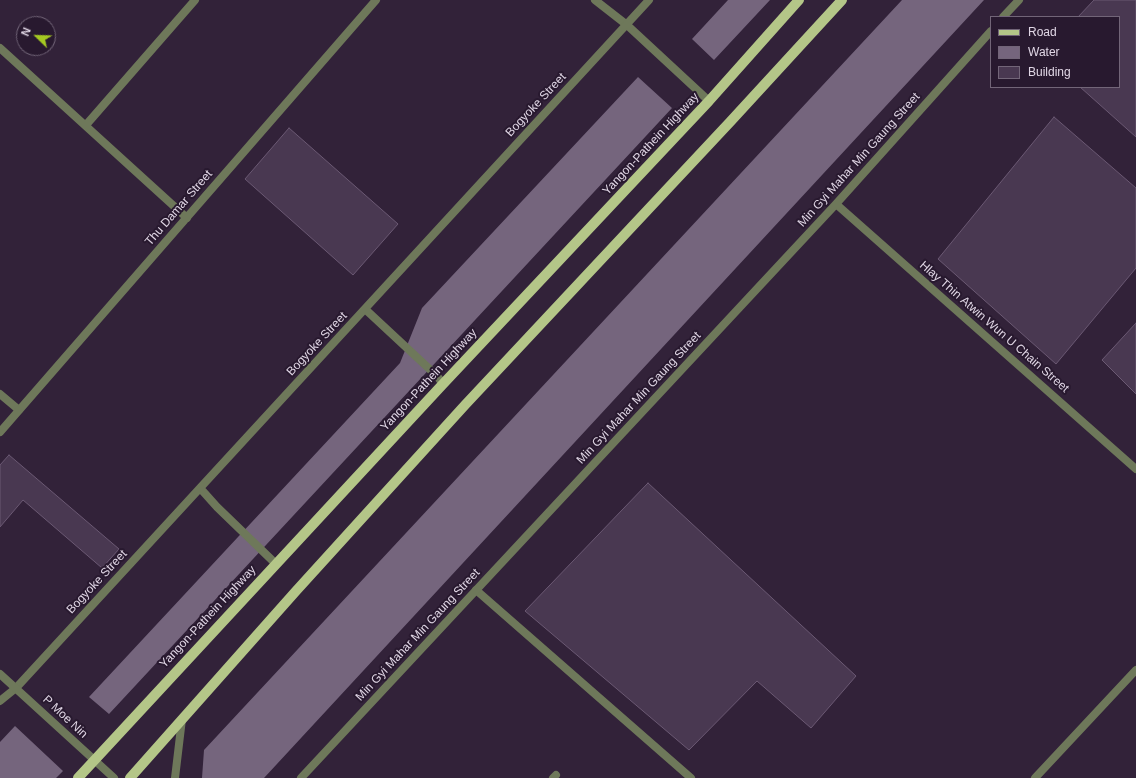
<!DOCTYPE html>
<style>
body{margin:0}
#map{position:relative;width:1136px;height:778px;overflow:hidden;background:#322239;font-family:Arial,sans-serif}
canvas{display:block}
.legend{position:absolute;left:990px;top:16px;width:130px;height:72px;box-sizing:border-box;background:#28192f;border:1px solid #726578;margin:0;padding:5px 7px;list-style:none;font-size:12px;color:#e0d6e5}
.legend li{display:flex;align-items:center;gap:8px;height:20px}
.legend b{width:20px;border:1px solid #726578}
.north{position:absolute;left:16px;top:16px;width:40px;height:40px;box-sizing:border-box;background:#28192f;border:1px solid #726578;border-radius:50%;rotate:293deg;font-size:11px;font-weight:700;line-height:16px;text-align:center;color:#e0d6e5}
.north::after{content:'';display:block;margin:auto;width:14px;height:18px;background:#a5c822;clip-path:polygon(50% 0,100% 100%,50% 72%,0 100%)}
</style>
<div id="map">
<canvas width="1136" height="778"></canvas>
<ul class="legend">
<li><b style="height:5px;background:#b4c688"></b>Road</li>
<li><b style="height:11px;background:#75657d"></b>Water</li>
<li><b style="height:11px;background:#493851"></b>Building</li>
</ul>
<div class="north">N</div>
</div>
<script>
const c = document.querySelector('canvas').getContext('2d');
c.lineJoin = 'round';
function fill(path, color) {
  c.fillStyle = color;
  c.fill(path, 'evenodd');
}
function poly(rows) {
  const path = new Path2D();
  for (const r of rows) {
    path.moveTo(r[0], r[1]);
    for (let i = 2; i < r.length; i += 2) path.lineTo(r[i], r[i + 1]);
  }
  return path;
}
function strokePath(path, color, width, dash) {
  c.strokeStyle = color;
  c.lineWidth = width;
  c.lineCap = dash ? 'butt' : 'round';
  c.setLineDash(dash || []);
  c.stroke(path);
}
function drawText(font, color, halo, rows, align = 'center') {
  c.font = font + ' Arial,sans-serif';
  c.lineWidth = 4;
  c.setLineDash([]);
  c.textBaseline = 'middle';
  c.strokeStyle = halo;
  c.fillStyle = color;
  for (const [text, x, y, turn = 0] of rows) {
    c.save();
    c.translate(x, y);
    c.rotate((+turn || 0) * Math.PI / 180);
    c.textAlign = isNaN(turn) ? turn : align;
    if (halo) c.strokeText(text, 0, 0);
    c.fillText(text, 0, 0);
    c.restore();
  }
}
const water = poly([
 [728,0,770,0,714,60,692,39],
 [902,0,984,0,264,778,202,778,204,750],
 [638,77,672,108,109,714,89,697,400,363,422,308],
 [15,726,63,771,56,778,0,778,0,742]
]);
const building = poly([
 [1094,0,1136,0,1136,137,1080,87,1119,87,1119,17,1078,17,1094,0],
 [1054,117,1136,188,1136,268,1056,364,938,259,1054,117],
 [289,128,398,224,353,275,245,179,289,128],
 [1136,323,1136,394,1102,360,1136,323],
 [9,455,119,549,102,568,23,500,0,527,0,465,9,455],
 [648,483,856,676,811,728,757,681,689,750,525,611,648,483]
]);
const service = poly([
 [595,0,627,25],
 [0,394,19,410],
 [476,590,691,778]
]);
const minor = poly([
 [1003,17,1019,0],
 [627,25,709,101],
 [0,48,187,218],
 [86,125,195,0],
 [836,204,1136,469],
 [365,309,437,376,443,384],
 [0,432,376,0],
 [200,488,217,507,276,564],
 [0,701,16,688,649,0],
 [175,778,182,719],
 [301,778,836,204,991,31],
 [553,778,556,775],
 [1035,778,1136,670]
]);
const tertiary = poly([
 [0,674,114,778]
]);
const primary = poly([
 [78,778,443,384,709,101,799,0],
 [130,778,296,591,465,405,730,122,842,0]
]);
const streetNames = [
 ["Bogyoke Street",536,105,-47],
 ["Yangon-Pathein Highway",651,144,-47],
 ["Min Gyi Mahar Min Gaung Street",859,160,-48],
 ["Thu Damar Street",179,208,-49],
 ["Hlay Thin Atwin Wun U Chain Street",994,327,41],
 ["Bogyoke Street",317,344,-47],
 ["Yangon-Pathein Highway",429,380,-47],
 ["Min Gyi Mahar Min Gaung Street",639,398,-47],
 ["Bogyoke Street",97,582,-47],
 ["Yangon-Pathein Highway",208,617,-47],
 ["Min Gyi Mahar Min Gaung Street",418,635,-47],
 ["P Moe Nin",65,717,43]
];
fill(water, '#75657d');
fill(building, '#493851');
strokePath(building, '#6b5973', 1);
strokePath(service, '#6e785a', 8);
strokePath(minor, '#6e785a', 8);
strokePath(tertiary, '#6e785a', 8);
strokePath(primary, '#b4c688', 10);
drawText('12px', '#e0d6e5', '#28192f', streetNames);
</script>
